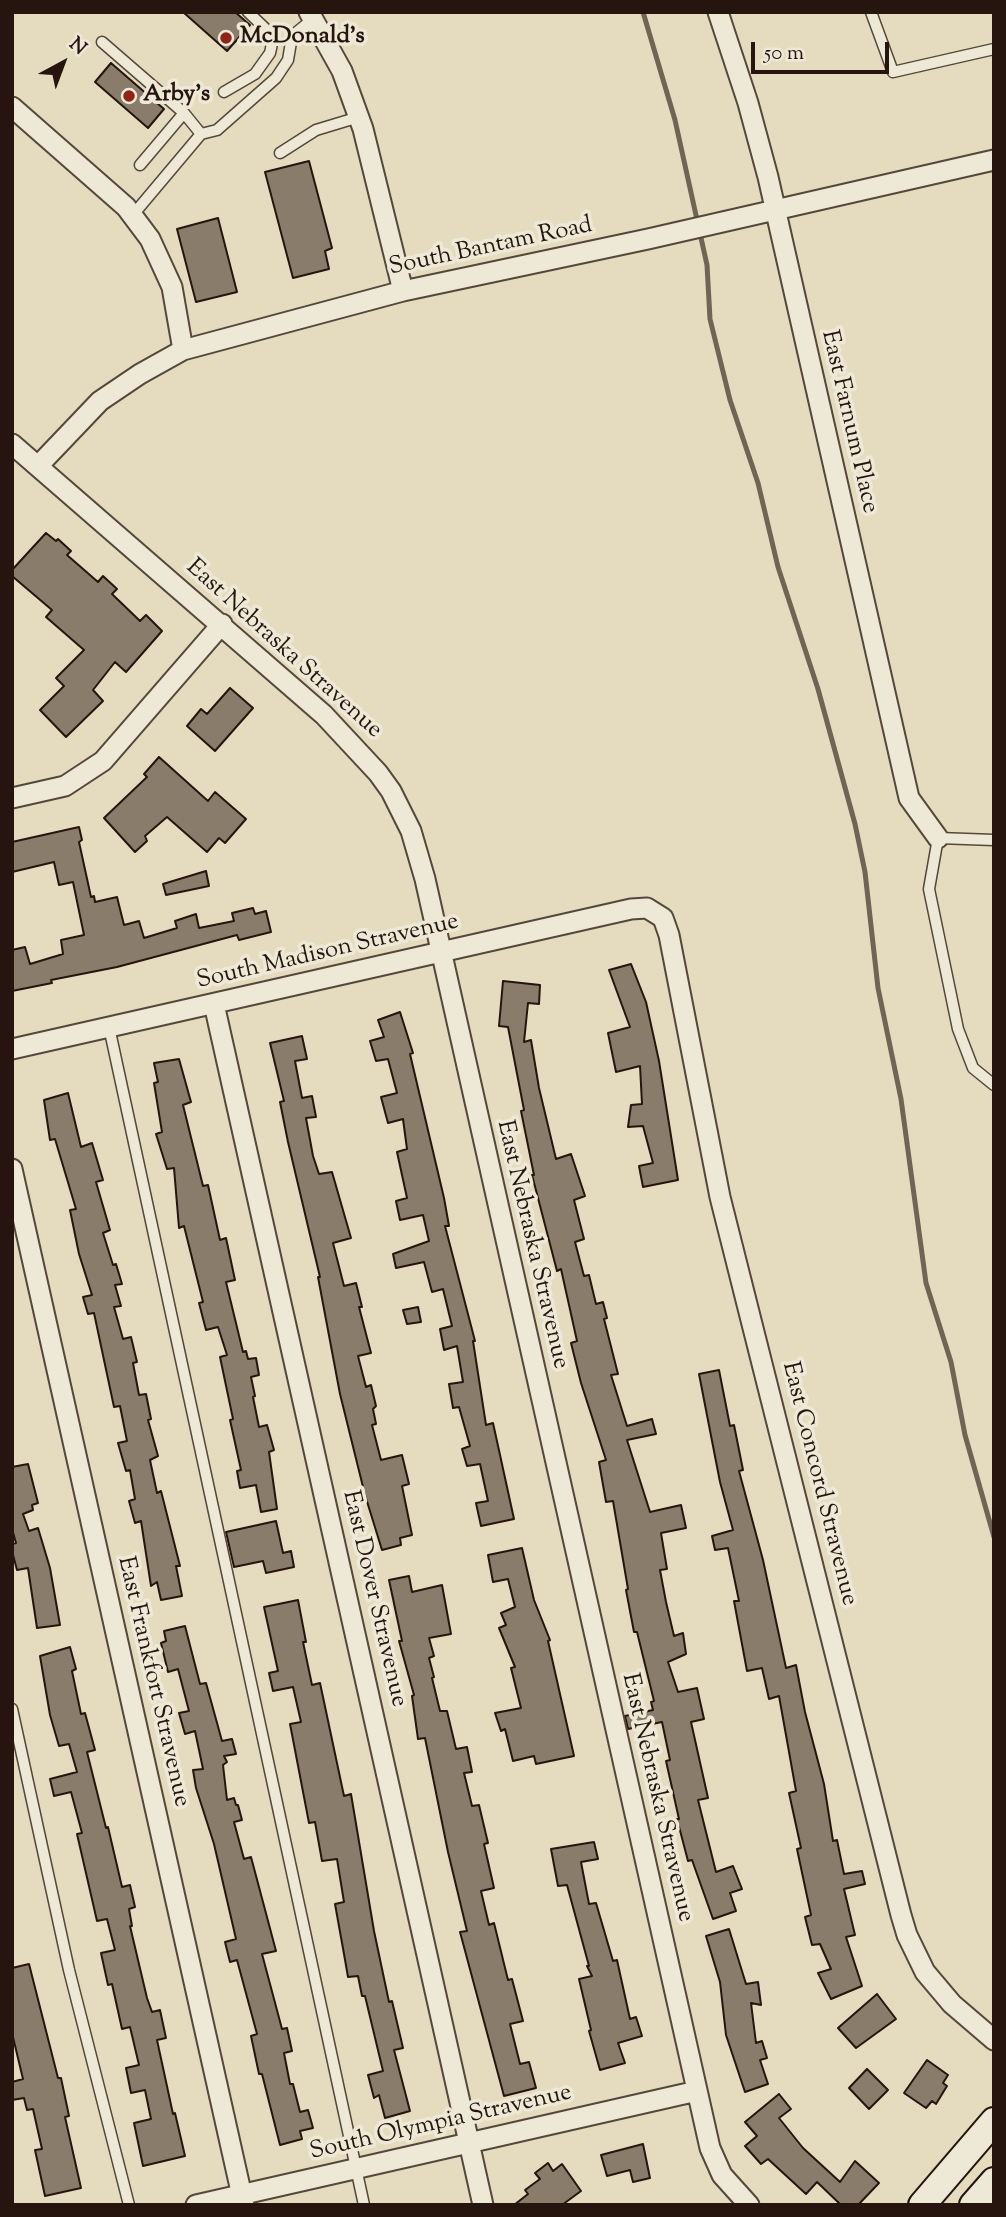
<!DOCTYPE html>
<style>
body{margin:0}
#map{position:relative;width:1006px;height:2217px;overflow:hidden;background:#e5dcc0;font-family:"Sorts Mill Goudy",serif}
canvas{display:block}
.frame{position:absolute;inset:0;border:14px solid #25150e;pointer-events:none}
.north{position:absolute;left:28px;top:28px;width:70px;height:70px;-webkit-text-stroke:5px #eee8d6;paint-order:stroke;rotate:41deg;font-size:19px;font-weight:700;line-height:28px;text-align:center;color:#25150e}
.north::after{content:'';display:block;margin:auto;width:24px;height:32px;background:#25150e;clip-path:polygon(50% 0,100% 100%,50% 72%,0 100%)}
.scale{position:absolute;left:751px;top:42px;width:138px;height:32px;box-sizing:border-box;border:4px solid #25150e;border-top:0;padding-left:9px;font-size:21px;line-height:24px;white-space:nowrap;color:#25150e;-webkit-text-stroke:5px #eee8d6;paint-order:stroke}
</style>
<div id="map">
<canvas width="1006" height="2217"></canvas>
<div class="frame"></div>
<div class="north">N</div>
<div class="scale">50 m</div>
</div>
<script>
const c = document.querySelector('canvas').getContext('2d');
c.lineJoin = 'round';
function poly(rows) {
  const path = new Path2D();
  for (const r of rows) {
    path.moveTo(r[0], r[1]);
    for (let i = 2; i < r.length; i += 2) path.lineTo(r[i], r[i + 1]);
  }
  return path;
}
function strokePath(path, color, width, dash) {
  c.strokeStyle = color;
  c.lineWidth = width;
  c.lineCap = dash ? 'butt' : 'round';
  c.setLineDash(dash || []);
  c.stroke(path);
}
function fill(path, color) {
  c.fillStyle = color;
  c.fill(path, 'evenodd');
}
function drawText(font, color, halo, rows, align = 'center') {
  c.font = font + ' "Sorts Mill Goudy",serif';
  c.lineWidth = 7;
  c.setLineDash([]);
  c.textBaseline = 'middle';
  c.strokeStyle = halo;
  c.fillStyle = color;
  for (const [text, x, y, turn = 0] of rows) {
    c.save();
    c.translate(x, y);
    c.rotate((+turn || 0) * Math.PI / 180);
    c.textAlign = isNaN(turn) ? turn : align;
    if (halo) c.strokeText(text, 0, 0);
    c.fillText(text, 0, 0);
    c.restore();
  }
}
const stream = poly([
 [643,12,675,120,707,265,710,319,730,400,758,483,778,567,818,689,855,824,865,872,878,988,901,1099,926,1283,951,1362,965,1435,994,1537]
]);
const building = poly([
 [183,12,235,12,250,25,227,51,183,12],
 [111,63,164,109,148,128,95,82,111,63],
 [309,161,332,248,325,251,329,269,293,278,265,172,309,161],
 [218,218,237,292,196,302,177,229,218,218],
 [46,533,56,541,58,539,71,551,67,555,98,582,103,576,117,589,112,594,140,621,146,615,162,631,126,672,115,662,93,690,103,701,66,737,40,710,64,686,56,678,84,650,46,617,52,610,12,576,12,570,46,533],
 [230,688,253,708,215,751,187,726,201,709,207,714,230,688],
 [159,757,208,801,215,792,246,819,225,843,219,838,207,852,167,817,145,836,147,841,135,852,104,818,147,777,144,774,159,757],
 [79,827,82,840,79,842,91,897,94,896,95,902,117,897,124,925,139,921,144,938,177,928,175,921,196,914,199,928,234,921,232,913,253,908,255,914,266,911,271,932,239,940,237,935,117,967,51,980,52,983,12,991,12,950,25,947,30,964,63,954,61,940,84,935,73,882,59,885,54,862,12,872,12,842,79,827],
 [206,871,209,886,166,895,163,884,206,871],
 [631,964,646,1002,659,1061,678,1180,643,1187,639,1166,653,1163,643,1126,628,1127,631,1105,642,1104,640,1066,616,1072,608,1033,630,1027,609,970,631,964],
 [503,981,540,985,539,1004,528,1003,524,1042,531,1040,539,1088,556,1159,571,1154,585,1196,574,1200,584,1239,575,1242,584,1276,589,1275,596,1304,603,1302,607,1318,604,1319,618,1374,611,1375,627,1426,652,1419,656,1434,627,1440,650,1512,681,1505,686,1528,661,1533,667,1569,660,1570,666,1602,674,1636,683,1633,686,1654,668,1662,678,1692,697,1688,704,1719,691,1722,708,1798,698,1800,716,1872,733,1866,742,1889,730,1893,736,1911,713,1919,692,1860,688,1861,677,1819,679,1819,666,1761,670,1760,662,1722,628,1729,625,1716,653,1710,651,1702,654,1701,637,1632,634,1632,626,1590,628,1589,613,1501,606,1502,599,1462,606,1460,581,1383,571,1343,577,1341,561,1269,557,1271,532,1175,534,1175,521,1111,524,1110,508,1027,499,1026,503,981],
 [400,1012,413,1053,410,1054,444,1198,449,1226,445,1226,475,1341,473,1341,486,1425,493,1423,514,1519,481,1526,476,1503,488,1501,480,1464,467,1466,462,1449,470,1446,459,1407,453,1408,449,1384,463,1382,457,1346,444,1350,440,1329,452,1326,443,1289,432,1292,424,1262,396,1268,393,1254,429,1241,423,1215,400,1220,396,1201,407,1198,397,1152,407,1149,403,1119,388,1123,381,1097,397,1093,388,1059,376,1061,370,1041,384,1037,378,1020,400,1012],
 [302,1036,307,1059,295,1061,302,1098,312,1096,316,1117,306,1118,313,1156,319,1174,332,1172,351,1238,333,1243,344,1286,356,1283,362,1307,359,1307,371,1353,358,1356,366,1387,371,1385,376,1406,373,1409,376,1424,372,1425,381,1460,402,1455,409,1484,402,1486,412,1535,400,1538,401,1545,382,1550,365,1495,340,1394,318,1277,320,1277,288,1142,280,1102,284,1101,270,1043,302,1036],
 [179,1059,191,1102,183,1105,203,1186,208,1185,220,1240,226,1238,235,1280,226,1282,243,1352,246,1351,248,1359,256,1358,259,1375,251,1377,255,1396,253,1397,259,1427,267,1425,274,1450,269,1452,277,1509,261,1512,256,1485,240,1488,237,1471,241,1470,230,1420,233,1419,220,1357,227,1355,218,1327,206,1330,199,1303,203,1302,184,1226,179,1228,174,1168,167,1169,156,1134,162,1132,154,1083,158,1082,154,1063,179,1059],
 [68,1093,81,1147,92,1143,103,1180,96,1182,110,1230,103,1233,113,1265,116,1264,122,1284,115,1285,121,1306,114,1307,123,1339,131,1337,137,1362,133,1363,139,1395,146,1394,151,1419,148,1420,158,1456,150,1460,157,1493,161,1491,180,1566,176,1566,182,1596,161,1600,157,1582,151,1586,141,1521,135,1523,129,1501,135,1499,130,1470,126,1471,118,1443,127,1441,120,1406,114,1407,94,1313,88,1314,83,1297,92,1295,79,1254,70,1210,76,1209,55,1139,50,1140,44,1100,68,1093],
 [418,1307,421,1322,407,1324,403,1310,418,1307],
 [719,1370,730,1426,734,1425,743,1470,739,1471,763,1560,786,1668,796,1665,805,1712,824,1784,833,1841,837,1840,844,1874,862,1871,865,1884,844,1889,855,1935,846,1937,862,1986,831,1999,818,1973,831,1969,820,1944,812,1945,805,1917,811,1915,797,1849,801,1848,789,1793,796,1791,779,1696,769,1699,762,1668,747,1671,734,1601,739,1601,728,1548,715,1550,712,1536,733,1530,720,1482,699,1374,719,1370],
 [28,1464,38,1503,32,1505,33,1510,23,1514,29,1531,38,1528,50,1568,60,1625,37,1628,28,1568,17,1570,12,1551,12,1544,16,1543,12,1529,12,1467,28,1464],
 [276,1521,283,1553,291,1551,294,1567,266,1573,263,1561,234,1567,226,1532,276,1521],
 [522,1548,534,1600,550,1640,548,1641,574,1756,536,1764,534,1756,513,1761,505,1729,501,1731,495,1713,521,1708,511,1668,515,1667,499,1628,506,1625,501,1613,515,1607,508,1579,493,1582,488,1555,522,1548],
 [409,1576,412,1592,442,1585,451,1634,429,1638,434,1656,429,1658,434,1677,432,1678,440,1711,447,1711,456,1749,467,1747,472,1772,464,1773,472,1806,479,1805,488,1843,484,1844,494,1888,481,1891,489,1925,494,1923,508,1980,512,1979,523,2021,510,2024,520,2064,529,2062,536,2088,504,2096,460,1932,467,1931,448,1852,425,1738,418,1739,412,1696,414,1695,399,1641,402,1641,389,1580,409,1576],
 [298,1600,306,1642,303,1642,312,1685,320,1683,344,1796,351,1794,374,1931,389,2002,392,2001,403,2048,394,2050,410,2111,385,2118,379,2095,374,2098,368,2075,383,2071,365,1996,362,1996,358,1976,348,1977,344,1954,335,1904,344,1902,337,1859,322,1861,315,1822,309,1823,290,1724,301,1722,293,1687,273,1691,269,1673,278,1671,264,1607,298,1600],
 [185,1626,200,1684,206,1683,222,1741,232,1739,236,1754,224,1756,227,1762,223,1765,227,1800,234,1798,236,1805,238,1805,242,1820,234,1822,244,1859,251,1857,276,1951,262,1954,282,2029,287,2028,292,2051,284,2053,290,2084,293,2084,300,2112,308,2110,313,2128,300,2131,302,2139,280,2145,262,2074,259,2074,251,2036,257,2034,237,1960,230,1962,225,1942,236,1939,214,1844,196,1788,193,1770,203,1769,195,1731,185,1734,179,1713,189,1711,178,1669,168,1672,161,1643,166,1641,164,1631,185,1626],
 [70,1647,76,1669,72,1671,81,1714,85,1713,95,1750,87,1752,106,1828,108,1827,122,1887,130,1885,135,1907,129,1909,132,1926,130,1926,147,1998,152,2012,160,2010,166,2038,157,2040,173,2114,175,2113,185,2156,143,2166,134,2123,151,2119,145,2090,131,2093,126,2068,139,2065,130,2027,122,2029,112,1984,108,1985,101,1953,115,1950,107,1919,97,1921,77,1834,82,1833,71,1792,54,1796,50,1779,77,1772,69,1744,59,1746,50,1715,40,1656,70,1647],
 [594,1842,598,1859,581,1862,589,1904,596,1903,613,1961,617,1960,630,2019,636,2017,642,2036,618,2043,625,2063,600,2070,589,2031,591,2030,579,1979,592,1976,587,1966,589,1966,567,1885,558,1886,551,1849,594,1842],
 [729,1929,746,1984,758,1982,761,2005,751,2003,756,2043,762,2041,767,2058,760,2060,768,2084,745,2092,726,2035,720,1982,706,1936,729,1929],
 [29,1964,58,2078,61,2078,69,2116,65,2117,81,2188,45,2196,35,2150,42,2149,33,2109,27,2110,24,2098,12,2100,12,2082,23,2079,12,2033,12,1968,29,1964],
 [877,1994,896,2019,856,2048,838,2028,877,1994],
 [927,2060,948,2075,943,2083,947,2086,936,2104,932,2101,926,2108,904,2093,927,2060],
 [867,2069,888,2090,869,2109,849,2088,867,2069],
 [779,2094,791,2109,779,2118,803,2148,840,2182,855,2161,879,2183,858,2205,841,2205,817,2182,806,2194,768,2159,761,2164,745,2146,757,2136,745,2122,779,2094],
 [643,2144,650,2178,633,2182,630,2170,607,2176,601,2155,643,2144],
 [548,2163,553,2171,562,2164,581,2191,562,2205,514,2205,528,2194,525,2190,540,2179,535,2173,548,2163]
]);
const lane = poly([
 [871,12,893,72,994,49],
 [102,42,184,113,201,134,132,216],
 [224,92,255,74,270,53,273,39,270,33,248,12],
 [201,134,217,130,276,78,288,60,292,36,313,19],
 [280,153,316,130,359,117],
 [140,165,184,113],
 [994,840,938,838,929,889,958,1029,973,1068,994,1085],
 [109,1027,364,2205],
 [12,1709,69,1970,129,2205]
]);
const street = poly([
 [309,12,342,71,363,129,403,291],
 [718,12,748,103,768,177,909,798,938,838],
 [12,107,126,207,150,239,172,287,183,350],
 [12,444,324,715,378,773,391,791,411,831,425,879,710,2148,722,2175,749,2205],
 [38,466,100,401,140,374,183,350,403,291,648,239,994,160],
 [12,798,65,786,103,761,222,624],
 [214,1004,483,2205],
 [12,1049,631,909,647,908,663,918,669,935,720,1197,901,1915,907,1935,925,1972,952,2004,994,2040],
 [12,1169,244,2205],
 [196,2205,697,2091]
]);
const secondary = poly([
 [922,2205,994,2121],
 [973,2205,994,2181]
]);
const markers = [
 [226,38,7,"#8f2418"],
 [129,96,7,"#8f2418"]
];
const poiNames = [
 ["McDonald's",240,38],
 ["Arby's",143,96]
];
const streetNames = [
 ["South Bantam Road",491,248,-12],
 ["East Farnum Place",848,422,77],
 ["East Nebraska Stravenue",283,650,42],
 ["South Madison Stravenue",328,953,-13],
 ["East Nebraska Stravenue",531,1245,77],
 ["East Concord Stravenue",818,1484,76],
 ["East Dover Stravenue",373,1599,77],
 ["East Frankfort Stravenue",152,1682,77],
 ["East Nebraska Stravenue",656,1798,77],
 ["South Olympia Stravenue",441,2124,-13]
];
strokePath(stream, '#716454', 5);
fill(building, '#897c6b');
strokePath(building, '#25150e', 2);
strokePath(lane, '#55473a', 13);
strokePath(street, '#55473a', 23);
strokePath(secondary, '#25150e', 30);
strokePath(lane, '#eee8d6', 10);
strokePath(street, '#eee8d6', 19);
strokePath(secondary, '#eee8d6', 26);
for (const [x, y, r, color] of markers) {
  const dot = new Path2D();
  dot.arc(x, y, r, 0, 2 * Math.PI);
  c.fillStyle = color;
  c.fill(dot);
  strokePath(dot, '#eee8d6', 2.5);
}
drawText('bold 24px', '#25150e', '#eee8d6', poiNames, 'left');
drawText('24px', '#25150e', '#eee8d6', streetNames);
</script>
